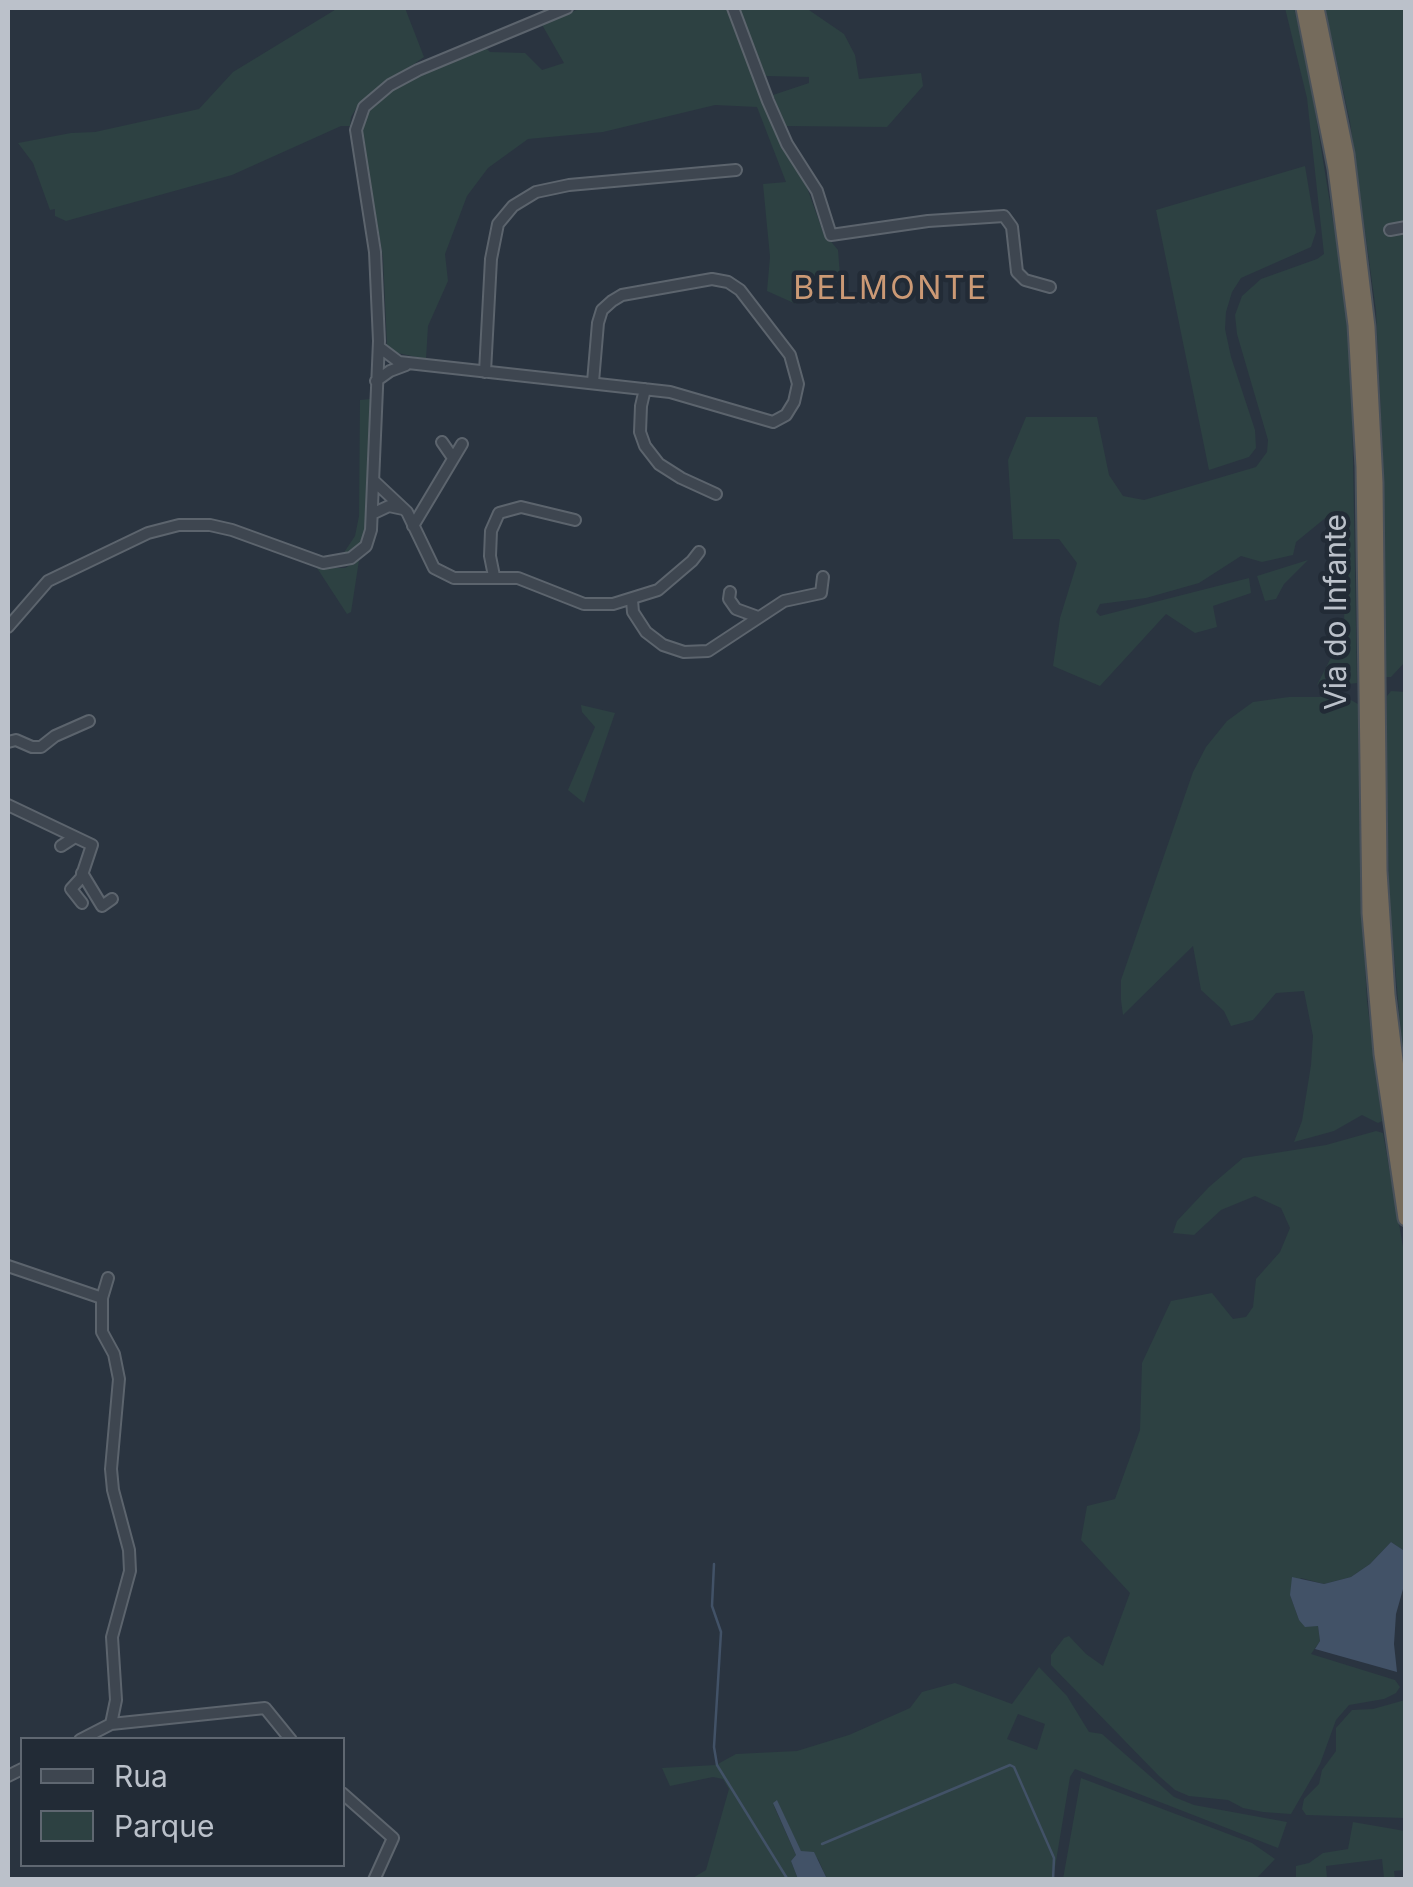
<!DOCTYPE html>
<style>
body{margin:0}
#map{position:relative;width:1413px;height:1887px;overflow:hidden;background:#2a3440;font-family:Inter,sans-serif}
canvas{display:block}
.frame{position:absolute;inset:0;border:10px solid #bbc1ca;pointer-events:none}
.legend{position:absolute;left:20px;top:1737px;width:325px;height:130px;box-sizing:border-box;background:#222b36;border:2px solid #5f6771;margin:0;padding:12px 18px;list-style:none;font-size:30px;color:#bbc1ca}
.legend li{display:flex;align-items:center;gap:20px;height:50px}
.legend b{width:50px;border:2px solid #5f6771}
</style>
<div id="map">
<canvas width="1413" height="1887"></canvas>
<div class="frame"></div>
<ul class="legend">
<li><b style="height:12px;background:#3e4650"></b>Rua</li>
<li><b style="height:28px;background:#2d4142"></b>Parque</li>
</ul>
</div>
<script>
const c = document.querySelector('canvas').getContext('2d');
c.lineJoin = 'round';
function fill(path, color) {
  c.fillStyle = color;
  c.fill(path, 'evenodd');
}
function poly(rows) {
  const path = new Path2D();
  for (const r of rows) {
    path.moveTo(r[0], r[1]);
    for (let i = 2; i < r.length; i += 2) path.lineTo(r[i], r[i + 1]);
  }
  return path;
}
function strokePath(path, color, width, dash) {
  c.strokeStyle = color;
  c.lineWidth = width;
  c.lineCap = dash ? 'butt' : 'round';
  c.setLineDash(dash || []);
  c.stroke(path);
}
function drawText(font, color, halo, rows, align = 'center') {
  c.font = font + ' Inter,sans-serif';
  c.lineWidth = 9;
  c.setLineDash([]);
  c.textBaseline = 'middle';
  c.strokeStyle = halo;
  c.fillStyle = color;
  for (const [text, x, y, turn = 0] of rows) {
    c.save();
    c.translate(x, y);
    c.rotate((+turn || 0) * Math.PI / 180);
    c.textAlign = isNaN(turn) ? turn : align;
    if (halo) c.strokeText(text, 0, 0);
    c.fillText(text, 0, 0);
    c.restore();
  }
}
const green = poly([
 [338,8,405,8,424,57,360,102,351,117,350,126,341,126,232,175,66,221,55,216,55,209,50,210,33,163,18,143,71,133,95,132,199,109,233,72],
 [582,8,727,8,782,142,805,182,823,232,838,250,840,275,812,278,796,304,767,291,770,257,763,184,786,182,757,107,715,105,603,132,528,139,488,168,467,196,445,254,448,281,428,326,426,359,393,352,387,345,383,257,362,135,367,112,388,92,426,71,485,47,490,52,525,53,542,70,564,63,541,23],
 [739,8,806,8,844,34,855,55,859,79,921,73,923,86,887,127,786,126,773,95,809,83,809,77,766,76],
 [1285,8,1294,8,1307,62,1345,295,1352,402,1357,683,1349,684,1332,677,1317,685,1338,644,1344,623,1346,557,1329,515,1296,542,1293,555,1262,562,1241,556,1199,583,1146,598,1100,604,1096,612,1100,616,1249,578,1251,593,1213,606,1217,627,1195,633,1166,614,1100,686,1053,666,1060,618,1077,563,1059,539,1013,539,1008,460,1026,417,1097,417,1109,475,1123,496,1144,500,1256,467,1267,452,1268,440,1237,334,1235,315,1242,296,1261,279,1317,259,1324,254,1307,98],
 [1325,8,1405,8,1406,661,1391,677,1385,677,1383,460,1376,311,1350,122],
 [1305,166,1316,232,1311,247,1241,278,1232,292,1226,312,1225,329,1231,357,1255,430,1256,448,1249,457,1209,470,1156,210],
 [371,399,370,514,365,540,356,551,341,557,355,536,359,516,360,400],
 [359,560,351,612,347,614,317,568,345,568],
 [1308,560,1284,584,1276,599,1265,601,1257,576],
 [1391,691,1406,692,1405,1079,1389,898,1386,760,1387,696],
 [1289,697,1328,697,1333,708,1349,699,1358,704,1361,889,1367,1001,1382,1121,1378,1123,1362,1115,1334,1131,1294,1142,1302,1121,1311,1065,1313,1036,1304,991,1276,993,1253,1020,1231,1026,1224,1011,1201,990,1193,946,1123,1015,1121,1000,1121,980,1193,772,1206,747,1227,721,1253,702],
 [581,705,615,713,584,803,568,790,595,727,582,712],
 [1376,1131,1383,1133,1405,1258,1405,1552,1391,1542,1370,1564,1351,1577,1324,1584,1301,1578,1290,1595,1299,1620,1318,1626,1320,1641,1311,1654,1395,1680,1400,1687,1396,1693,1384,1699,1349,1705,1336,1720,1320,1764,1291,1814,1263,1812,1243,1808,1228,1800,1189,1796,1175,1790,1159,1776,1051,1665,1051,1655,1064,1638,1069,1636,1086,1654,1103,1666,1130,1593,1081,1540,1087,1506,1115,1499,1140,1430,1142,1363,1171,1301,1212,1293,1233,1319,1246,1317,1253,1307,1256,1279,1280,1252,1290,1228,1281,1208,1255,1196,1221,1210,1194,1235,1173,1233,1177,1221,1209,1187,1243,1158,1326,1145],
 [1039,1667,1067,1696,1089,1732,1102,1734,1174,1797,1194,1805,1287,1822,1278,1848,1075,1769,1070,1777,1053,1879,827,1879,818,1859,801,1851,773,1804,796,1855,791,1861,798,1879,691,1879,706,1870,729,1789,723,1779,713,1777,670,1786,662,1768,716,1765,736,1754,797,1751,849,1735,910,1708,922,1692,955,1683,1012,1704],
 [1018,1714,1045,1724,1037,1750,1007,1739],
 [1405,1700,1405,1818,1306,1815,1302,1809,1304,1799,1319,1784,1322,1770,1336,1751,1336,1728,1352,1710,1373,1709],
 [1081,1778,1252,1843,1275,1859,1256,1879,1063,1879],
 [1353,1822,1405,1831,1405,1870,1394,1871,1395,1879,1375,1879,1384,1878,1382,1859,1326,1866,1327,1879,1296,1879,1296,1866,1309,1863,1323,1853,1348,1849]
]);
const water = poly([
 [1391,1542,1406,1552,1405,1582,1396,1614,1394,1644,1397,1672,1315,1649,1320,1641,1318,1626,1305,1627,1299,1620,1290,1595,1292,1577,1324,1584,1351,1577,1370,1564],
 [777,1800,801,1851,814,1852,827,1879,798,1879,791,1861,796,1855,773,1803]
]);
const stream = poly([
 [714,1564,712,1606,721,1632,714,1747,717,1765,788,1880],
 [822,1844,1010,1765,1014,1767,1054,1858,1053,1880]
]);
const minor = poly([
 [733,8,768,101,787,144,817,191,831,235,928,221,1004,216,1012,227,1017,272,1025,280,1050,287],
 [1390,230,1406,227],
 [379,347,399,362,670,392,773,422,786,415,794,402,798,384,790,355,740,290,728,282,712,279,622,295,612,301,602,310,598,323,593,382],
 [485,372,491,259,498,224,513,206,536,192,569,185,736,170],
 [376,381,390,371,406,365],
 [645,389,641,406,640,432,645,446,659,464,681,478,716,494],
 [442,442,453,458],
 [374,481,407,512,434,568,454,578,518,578,584,604,613,604,658,590,692,561,699,552],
 [372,514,389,506,403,509],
 [413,526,462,444],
 [494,576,490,556,491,531,499,513,521,507,575,520],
 [730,592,729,599,736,609,758,617],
 [632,600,633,612,646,632,663,645,684,652,708,651,784,601,821,593,823,577],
 [8,627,48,581,148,533,179,525,210,525,232,530,323,563,351,558,366,546,371,530,379,341,375,252,356,130,364,107,390,85,418,70,567,8],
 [8,742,16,740,32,747,41,747,55,736,89,721],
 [8,805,92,845,81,878,71,889,82,903],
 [61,846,75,837],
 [82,873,102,906,112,899],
 [8,1266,102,1298,108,1278],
 [111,1724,265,1708,291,1740],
 [80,1740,111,1724,116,1700,112,1637,130,1571,129,1550,113,1490,111,1469,119,1379,114,1354,102,1332,102,1298],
 [8,1776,22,1769],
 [342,1793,393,1838,374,1880]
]);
const highway = poly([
 [1304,8,1336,169,1356,325,1364,467,1370,913,1382,1054,1406,1218],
 [1316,8,1346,154,1367,327,1375,483,1379,871,1387,995,1406,1149]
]);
const streetNames = [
 ["Via do Infante",1337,612,-90]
];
const neighbourhoodNames = [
 ["BELMONTE",891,289]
];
fill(green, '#2d4142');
fill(water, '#425267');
strokePath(stream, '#425267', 2.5);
strokePath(minor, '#5c646d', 14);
strokePath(highway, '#49515a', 19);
strokePath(minor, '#3e4650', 10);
strokePath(highway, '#756b5c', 15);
drawText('30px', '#bbc1ca', '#222b36', streetNames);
c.letterSpacing = '2.5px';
drawText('32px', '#cb9975', '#222b36', neighbourhoodNames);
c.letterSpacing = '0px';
</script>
